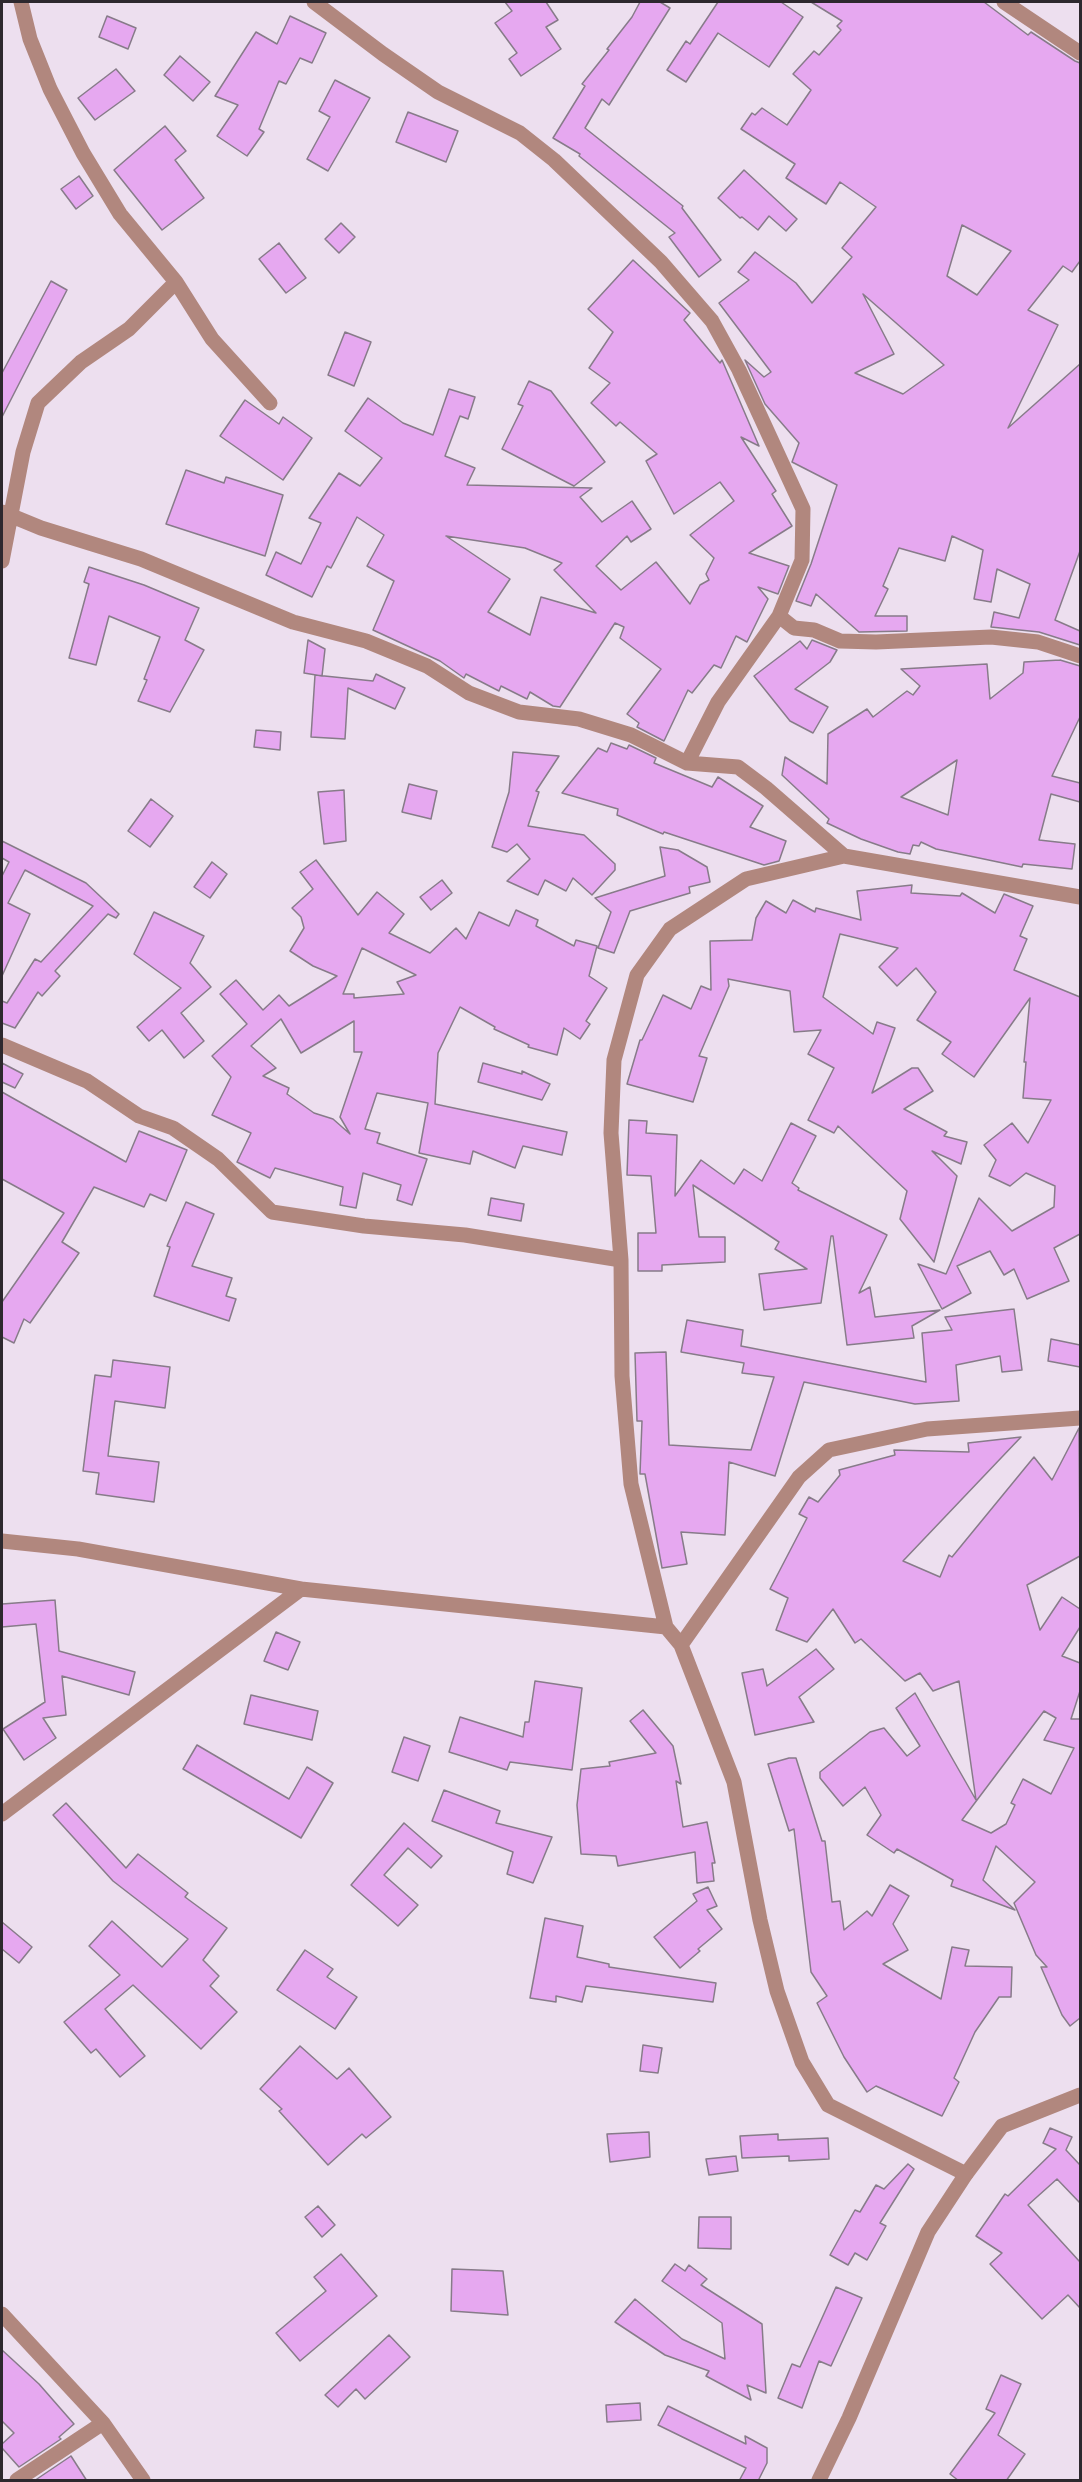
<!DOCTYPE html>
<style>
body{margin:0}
#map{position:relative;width:1082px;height:2482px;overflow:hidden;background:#eddfef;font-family:"Open Sans",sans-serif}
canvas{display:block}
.frame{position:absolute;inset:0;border:3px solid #2d282e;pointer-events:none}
</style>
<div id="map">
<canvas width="1082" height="2482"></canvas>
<div class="frame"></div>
</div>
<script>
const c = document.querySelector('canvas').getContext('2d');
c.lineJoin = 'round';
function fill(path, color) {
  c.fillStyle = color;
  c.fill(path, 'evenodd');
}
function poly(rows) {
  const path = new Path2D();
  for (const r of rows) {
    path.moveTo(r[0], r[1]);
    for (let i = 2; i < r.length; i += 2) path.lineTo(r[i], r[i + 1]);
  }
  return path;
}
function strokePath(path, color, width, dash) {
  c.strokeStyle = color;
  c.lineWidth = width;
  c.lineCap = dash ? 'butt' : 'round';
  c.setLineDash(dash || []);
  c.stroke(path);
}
const building = poly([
 [505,2,546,2,558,20,546,27,561,49,521,76,509,59,517,53,495,23,512,11,505,2],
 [640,2,660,2,670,8,609,105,602,99,585,128,683,206,682,208,721,260,699,277,669,237,675,233,579,156,580,154,553,138,585,86,582,84,609,50,607,49,632,17,640,2],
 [718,2,781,2,803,17,769,67,718,33,686,82,667,70,686,41,690,44,718,2],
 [811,2,984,2,1028,35,1031,32,1075,61,1080,63,1080,261,1072,272,1063,266,1028,310,1058,325,1008,428,1080,364,1080,551,1055,620,1080,631,1080,645,1039,632,991,627,994,612,1019,618,1030,584,997,569,991,602,974,599,983,550,952,536,945,561,899,548,883,586,888,589,875,616,907,616,907,631,859,632,816,594,811,606,796,601,811,564,837,485,792,462,799,443,765,404,745,360,764,377,771,372,719,303,749,280,738,272,755,252,796,283,812,303,852,257,842,248,876,207,840,182,826,204,786,178,795,164,741,129,752,113,755,115,762,108,787,125,811,90,793,74,814,51,819,55,841,30,837,26,842,21,811,2],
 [962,225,1011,251,977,295,947,276,962,225],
 [863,294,944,365,903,394,855,373,894,354,863,294],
 [107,16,136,28,128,49,99,37,107,16],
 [290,16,326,33,312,63,300,58,286,84,279,81,259,129,264,132,247,156,217,136,238,105,215,96,256,32,277,44,290,16],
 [180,56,210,82,193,101,164,75,180,56],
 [116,69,135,91,95,120,78,98,116,69],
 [335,80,370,98,328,171,307,159,330,117,319,111,335,80],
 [408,112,458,131,446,162,396,142,408,112],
 [165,126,186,151,175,160,204,198,162,230,114,170,165,126],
 [744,170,797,219,786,231,769,216,758,230,742,217,740,218,718,198,744,170],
 [79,176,93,196,76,209,61,189,79,176],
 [341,223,355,237,339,253,325,239,341,223],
 [279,243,306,278,286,293,259,259,279,243],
 [633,260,690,313,684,320,720,363,722,360,759,446,741,437,776,491,772,494,792,526,749,553,789,566,778,594,758,587,768,599,747,642,736,636,721,668,714,665,692,693,688,690,664,741,637,727,639,723,627,714,661,669,620,638,624,627,615,623,560,707,553,706,530,692,527,699,501,686,499,691,466,674,464,678,440,661,373,630,394,581,367,566,384,535,357,517,331,568,327,566,312,597,266,575,276,552,301,564,321,523,309,518,339,473,360,486,382,458,345,431,368,398,403,423,433,435,449,389,475,397,468,419,460,416,445,456,475,468,467,485,592,488,580,497,602,522,632,501,651,529,631,542,627,536,596,566,621,590,656,562,690,604,700,585,709,580,706,574,714,558,690,535,734,501,720,482,674,514,646,461,657,454,620,422,616,426,591,403,610,383,589,368,613,332,588,309,633,260],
 [446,536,525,548,562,563,554,570,596,613,541,597,530,635,488,612,510,579,446,536],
 [51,281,67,290,2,417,2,373,51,281],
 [345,332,371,342,354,386,328,375,345,332],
 [529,381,551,391,605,462,574,486,502,449,523,406,518,404,529,381],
 [245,400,279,424,283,417,312,438,283,480,220,436,245,400],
 [186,470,224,483,226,477,283,495,265,556,166,524,186,470],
 [89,567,144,585,199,608,185,640,204,650,170,712,138,701,147,680,144,679,160,637,109,616,96,665,69,658,89,584,84,582,89,567],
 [308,640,325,649,322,676,304,673,308,640],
 [812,640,837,650,830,662,795,689,828,707,813,733,790,721,754,676,800,641,807,649,812,640],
 [1060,660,1080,666,1080,717,1052,776,1080,783,1080,802,1051,794,1039,840,1075,844,1072,869,1023,864,1022,867,936,849,921,842,919,846,913,845,910,854,898,852,861,839,827,823,829,819,782,775,785,757,827,784,828,734,867,709,873,717,907,691,913,695,920,686,901,669,987,664,990,699,1023,673,1024,662,1060,660],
 [957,760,948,815,901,797,957,760],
 [376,674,405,688,395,709,348,688,345,739,311,737,315,675,373,681,376,674],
 [256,730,281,732,280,750,254,747,256,730],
 [611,743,627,749,629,745,656,758,654,763,712,787,718,777,763,806,750,827,786,841,779,861,764,865,664,832,663,834,617,815,618,809,562,793,598,748,607,752,611,743],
 [513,752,559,756,536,791,539,792,528,826,584,835,615,864,615,870,592,895,573,878,566,891,545,880,538,895,507,881,530,859,517,844,507,852,492,847,509,792,513,752],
 [409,784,437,791,431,819,402,812,409,784],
 [344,790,346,841,324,844,318,792,344,790],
 [151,799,173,816,150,847,128,831,151,799],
 [2,841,86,883,119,914,116,918,108,914,55,971,60,976,42,996,38,992,15,1028,2,1023,2,1001,7,1003,35,959,41,962,93,906,25,870,8,903,30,914,2,976,2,876,9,862,2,858,2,841],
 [660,847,678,850,707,867,710,882,689,887,690,893,630,911,614,953,598,948,611,912,595,898,665,876,660,847],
 [316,860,358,915,377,892,404,914,389,933,430,953,456,928,466,939,479,912,509,926,516,910,538,920,536,926,574,946,576,940,597,946,589,976,607,988,586,1021,590,1024,580,1039,564,1028,557,1055,528,1047,529,1045,494,1029,495,1027,460,1007,438,1053,435,1104,567,1132,562,1155,523,1146,515,1168,473,1151,470,1164,419,1153,428,1103,377,1093,365,1129,380,1133,377,1143,427,1159,412,1205,397,1200,401,1185,363,1173,356,1208,340,1205,343,1187,275,1168,270,1178,237,1162,251,1133,212,1115,231,1077,212,1056,247,1024,220,994,236,980,263,1010,279,995,289,1006,337,976,313,966,290,951,304,928,301,917,292,908,313,889,300,872,316,860],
 [362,948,416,975,397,982,404,994,354,998,354,994,343,994,362,948],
 [281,1019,301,1053,354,1021,354,1052,362,1052,340,1117,350,1134,333,1119,314,1113,287,1094,289,1088,263,1076,276,1068,251,1046,281,1019],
 [212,862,227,874,210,898,194,887,212,862],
 [442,880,452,893,431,910,420,897,442,880],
 [912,885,911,893,960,896,962,893,995,913,1004,894,1033,906,1020,936,1027,939,1014,970,1080,997,1080,1234,1054,1248,1069,1281,1027,1299,1014,1269,1004,1275,990,1251,957,1266,971,1293,942,1309,918,1264,946,1274,979,1198,1012,1231,1054,1207,1055,1186,1026,1173,1010,1186,989,1176,996,1160,984,1145,1012,1123,1028,1143,1051,1100,1023,1098,1026,1062,1024,1062,1030,998,974,1077,942,1054,951,1042,917,1020,936,992,916,968,897,986,879,967,898,948,840,934,823,997,873,1034,877,1022,895,1028,872,1093,912,1068,918,1068,933,1091,904,1109,947,1132,944,1136,967,1142,961,1164,932,1151,957,1176,934,1262,900,1219,907,1191,838,1126,834,1133,808,1120,834,1068,808,1054,821,1030,794,1032,790,991,728,979,729,986,699,1056,707,1058,693,1102,627,1084,640,1040,642,1040,663,995,691,1009,701,986,711,990,710,941,752,940,756,918,766,901,786,913,793,900,815,912,816,908,861,920,857,891,912,885],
 [154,912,204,936,190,963,211,987,181,1013,204,1041,184,1058,162,1030,149,1041,137,1027,181,988,134,954,154,912],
 [2,1063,23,1074,15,1088,2,1082,2,1063],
 [483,1063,522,1074,522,1071,550,1084,542,1100,478,1082,483,1063],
 [2,1092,126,1162,139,1131,187,1150,166,1201,150,1194,144,1207,94,1187,62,1242,79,1253,30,1323,24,1319,14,1343,2,1337,2,1302,64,1213,2,1179,2,1092],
 [629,1120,647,1121,646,1133,677,1135,675,1196,701,1160,734,1184,744,1169,762,1181,791,1123,816,1136,792,1183,799,1188,798,1190,887,1235,859,1293,870,1287,875,1317,940,1310,912,1326,914,1338,847,1345,833,1236,831,1236,821,1303,764,1310,759,1274,807,1269,775,1249,779,1242,693,1185,699,1237,725,1237,725,1262,662,1265,662,1271,638,1271,638,1233,656,1233,651,1176,627,1175,629,1120],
 [491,1198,524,1204,521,1221,488,1215,491,1198],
 [186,1202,214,1214,192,1266,232,1278,226,1296,236,1299,229,1321,154,1296,170,1247,167,1246,186,1202],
 [1014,1309,1022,1370,1002,1372,1000,1356,956,1365,959,1401,915,1404,804,1382,775,1476,729,1462,725,1535,681,1532,687,1564,662,1568,645,1474,640,1474,642,1421,637,1421,635,1353,666,1352,669,1445,751,1450,774,1377,742,1373,744,1363,681,1352,687,1320,743,1330,741,1346,926,1382,922,1333,952,1330,945,1317,1014,1309],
 [1051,1339,1080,1345,1080,1367,1048,1361,1051,1339],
 [113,1360,170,1367,165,1408,115,1401,108,1456,159,1462,154,1502,96,1494,99,1473,83,1471,95,1375,111,1377,113,1360],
 [1079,1428,1080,1556,1027,1585,1040,1630,1062,1597,1080,1609,1080,1627,1062,1656,1080,1663,1080,1691,1071,1719,1080,1719,1080,2018,1070,2026,1062,2015,1041,1967,1047,1967,1036,1955,1014,1903,1035,1882,996,1846,983,1880,1015,1910,951,1886,953,1880,897,1849,894,1853,867,1835,881,1815,865,1787,843,1806,820,1778,820,1772,870,1732,884,1728,907,1756,920,1746,896,1708,915,1693,976,1800,959,1681,933,1691,920,1673,905,1681,861,1639,855,1643,833,1609,807,1642,776,1630,788,1598,770,1589,807,1518,799,1514,809,1497,818,1502,840,1475,839,1470,895,1455,894,1450,969,1452,968,1443,1021,1437,903,1561,940,1577,949,1555,952,1557,1034,1457,1052,1480,1079,1428],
 [1044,1711,1056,1718,1044,1740,1074,1748,1051,1794,1023,1779,1011,1803,1015,1805,1006,1824,991,1833,962,1820,1044,1711],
 [55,1600,59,1651,135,1672,129,1695,62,1676,66,1715,43,1718,56,1738,24,1760,3,1729,45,1702,36,1624,2,1627,2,1604,55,1600],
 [276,1632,300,1642,288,1670,264,1661,276,1632],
 [816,1649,834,1669,799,1697,814,1722,755,1735,742,1673,763,1669,767,1686,816,1649],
 [535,1681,582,1688,572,1770,510,1762,507,1770,449,1752,460,1717,523,1737,525,1722,529,1722,535,1681],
 [251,1695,318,1711,312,1740,244,1724,251,1695],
 [643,1710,673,1746,681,1784,676,1781,683,1827,707,1822,715,1863,712,1863,714,1881,697,1883,695,1852,618,1866,616,1856,581,1854,577,1805,581,1769,610,1766,609,1762,656,1753,630,1721,643,1710],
 [404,1737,430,1746,418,1781,392,1772,404,1737],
 [197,1745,289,1799,307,1767,333,1783,301,1838,183,1769,197,1745],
 [789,1758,796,1758,822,1841,825,1841,832,1902,840,1901,844,1930,867,1911,872,1916,890,1885,909,1896,893,1924,908,1950,883,1964,941,1999,952,1947,969,1950,965,1966,1012,1967,1011,1997,999,1997,975,2032,954,2078,959,2082,942,2116,876,2086,867,2092,844,2057,817,2003,827,1996,811,1972,794,1829,789,1831,768,1764,789,1758],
 [444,1790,500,1811,496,1823,552,1837,533,1883,507,1874,513,1852,432,1821,444,1790],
 [66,1803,126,1868,138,1854,188,1893,185,1897,227,1928,203,1960,219,1976,210,1986,237,2012,201,2049,133,1985,105,2009,145,2056,120,2077,96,2049,91,2053,64,2022,120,1975,89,1946,112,1921,162,1967,188,1939,113,1881,53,1815,66,1803],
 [404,1823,442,1856,431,1868,408,1848,384,1875,418,1905,398,1926,351,1885,404,1823],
 [708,1887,717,1906,707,1910,722,1929,698,1949,700,1951,680,1968,654,1937,697,1901,693,1894,708,1887],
 [545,1918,583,1926,577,1957,609,1964,609,1967,716,1983,713,2002,586,1986,582,2002,556,1996,556,2002,530,1998,545,1918],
 [2,1922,32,1947,19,1963,2,1949,2,1922],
 [305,1950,333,1969,327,1977,357,1997,335,2029,277,1990,305,1950],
 [643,2045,662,2048,658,2073,640,2071,643,2045],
 [300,2046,337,2079,349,2068,391,2117,366,2138,362,2134,328,2165,279,2111,282,2109,260,2089,300,2046],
 [1050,2128,1072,2137,1066,2150,1080,2165,1080,2203,1057,2179,1028,2205,1080,2262,1080,2308,1068,2295,1042,2319,990,2264,1002,2253,976,2236,1005,2194,1008,2196,1056,2149,1043,2143,1050,2128],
 [649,2132,650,2157,610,2162,607,2134,649,2132],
 [778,2134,778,2140,828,2138,829,2159,789,2161,789,2156,742,2158,740,2136,778,2134],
 [736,2156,738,2171,709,2175,706,2159,736,2156],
 [908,2164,914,2169,880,2223,886,2226,867,2260,855,2253,848,2265,830,2255,855,2210,860,2212,876,2185,884,2189,908,2164],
 [318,2206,335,2225,322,2237,305,2217,318,2206],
 [699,2217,731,2217,731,2249,698,2248,699,2217],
 [341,2254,377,2296,300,2361,276,2333,326,2291,314,2277,341,2254],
 [675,2264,685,2271,689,2265,707,2279,701,2285,762,2324,766,2393,747,2385,751,2400,706,2376,709,2371,665,2355,615,2322,635,2299,682,2339,725,2359,722,2323,662,2281,675,2264],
 [452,2269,503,2271,508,2315,451,2311,452,2269],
 [836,2287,862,2298,831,2366,819,2361,802,2408,778,2398,792,2364,800,2367,836,2287],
 [389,2335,410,2357,365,2399,356,2389,338,2407,325,2395,389,2335],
 [2,2350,39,2384,74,2424,59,2437,61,2439,19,2467,2,2448,2,2444,14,2433,2,2421,2,2350],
 [1001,2375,1021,2384,998,2435,1025,2454,1006,2481,959,2481,950,2474,995,2413,986,2409,1001,2375],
 [640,2403,641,2420,607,2422,606,2405,640,2403],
 [668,2406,746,2444,745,2436,767,2448,767,2463,758,2481,739,2481,746,2468,658,2425,668,2406],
 [71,2456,87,2481,34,2481,71,2456]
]);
const minor = poly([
 [314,2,383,54,438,92,520,133,554,160,661,262,712,321,739,370,803,509,802,560,779,616,718,702,687,763],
 [1004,2,1080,53],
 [176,282,212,339,270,403],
 [2,512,41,528,141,559,293,622,366,641,427,666,469,693,519,712,579,719,631,735,687,763,738,767,766,788,844,856],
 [2,561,23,452,38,403,81,362,129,329,176,282,120,214,83,153,50,89,30,39,21,2],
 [779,616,794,628,814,630,840,641,876,642,991,637,1038,642,1080,656],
 [2,1045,87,1081,139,1116,173,1128,218,1159,272,1212,364,1226,465,1235,621,1260],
 [2,1541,78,1549,301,1589],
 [666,1627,631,1484,622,1376,621,1260,611,1133,614,1060,637,975,670,929,746,879,844,856,1080,897],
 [681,1645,734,1782,760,1920,777,1991,802,2062,828,2105,966,2174],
 [2,1814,301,1589,666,1627,681,1645,799,1477,829,1450,927,1429,1080,1418],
 [2,2314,103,2423,143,2480],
 [17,2480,103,2423]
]);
const tertiary = poly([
 [819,2480,849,2418,928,2232,966,2174,1002,2126,1080,2095]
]);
fill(building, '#e6a8f0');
strokePath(building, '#877b89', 1.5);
strokePath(minor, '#b1877e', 15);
strokePath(tertiary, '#b1877e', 15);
</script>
